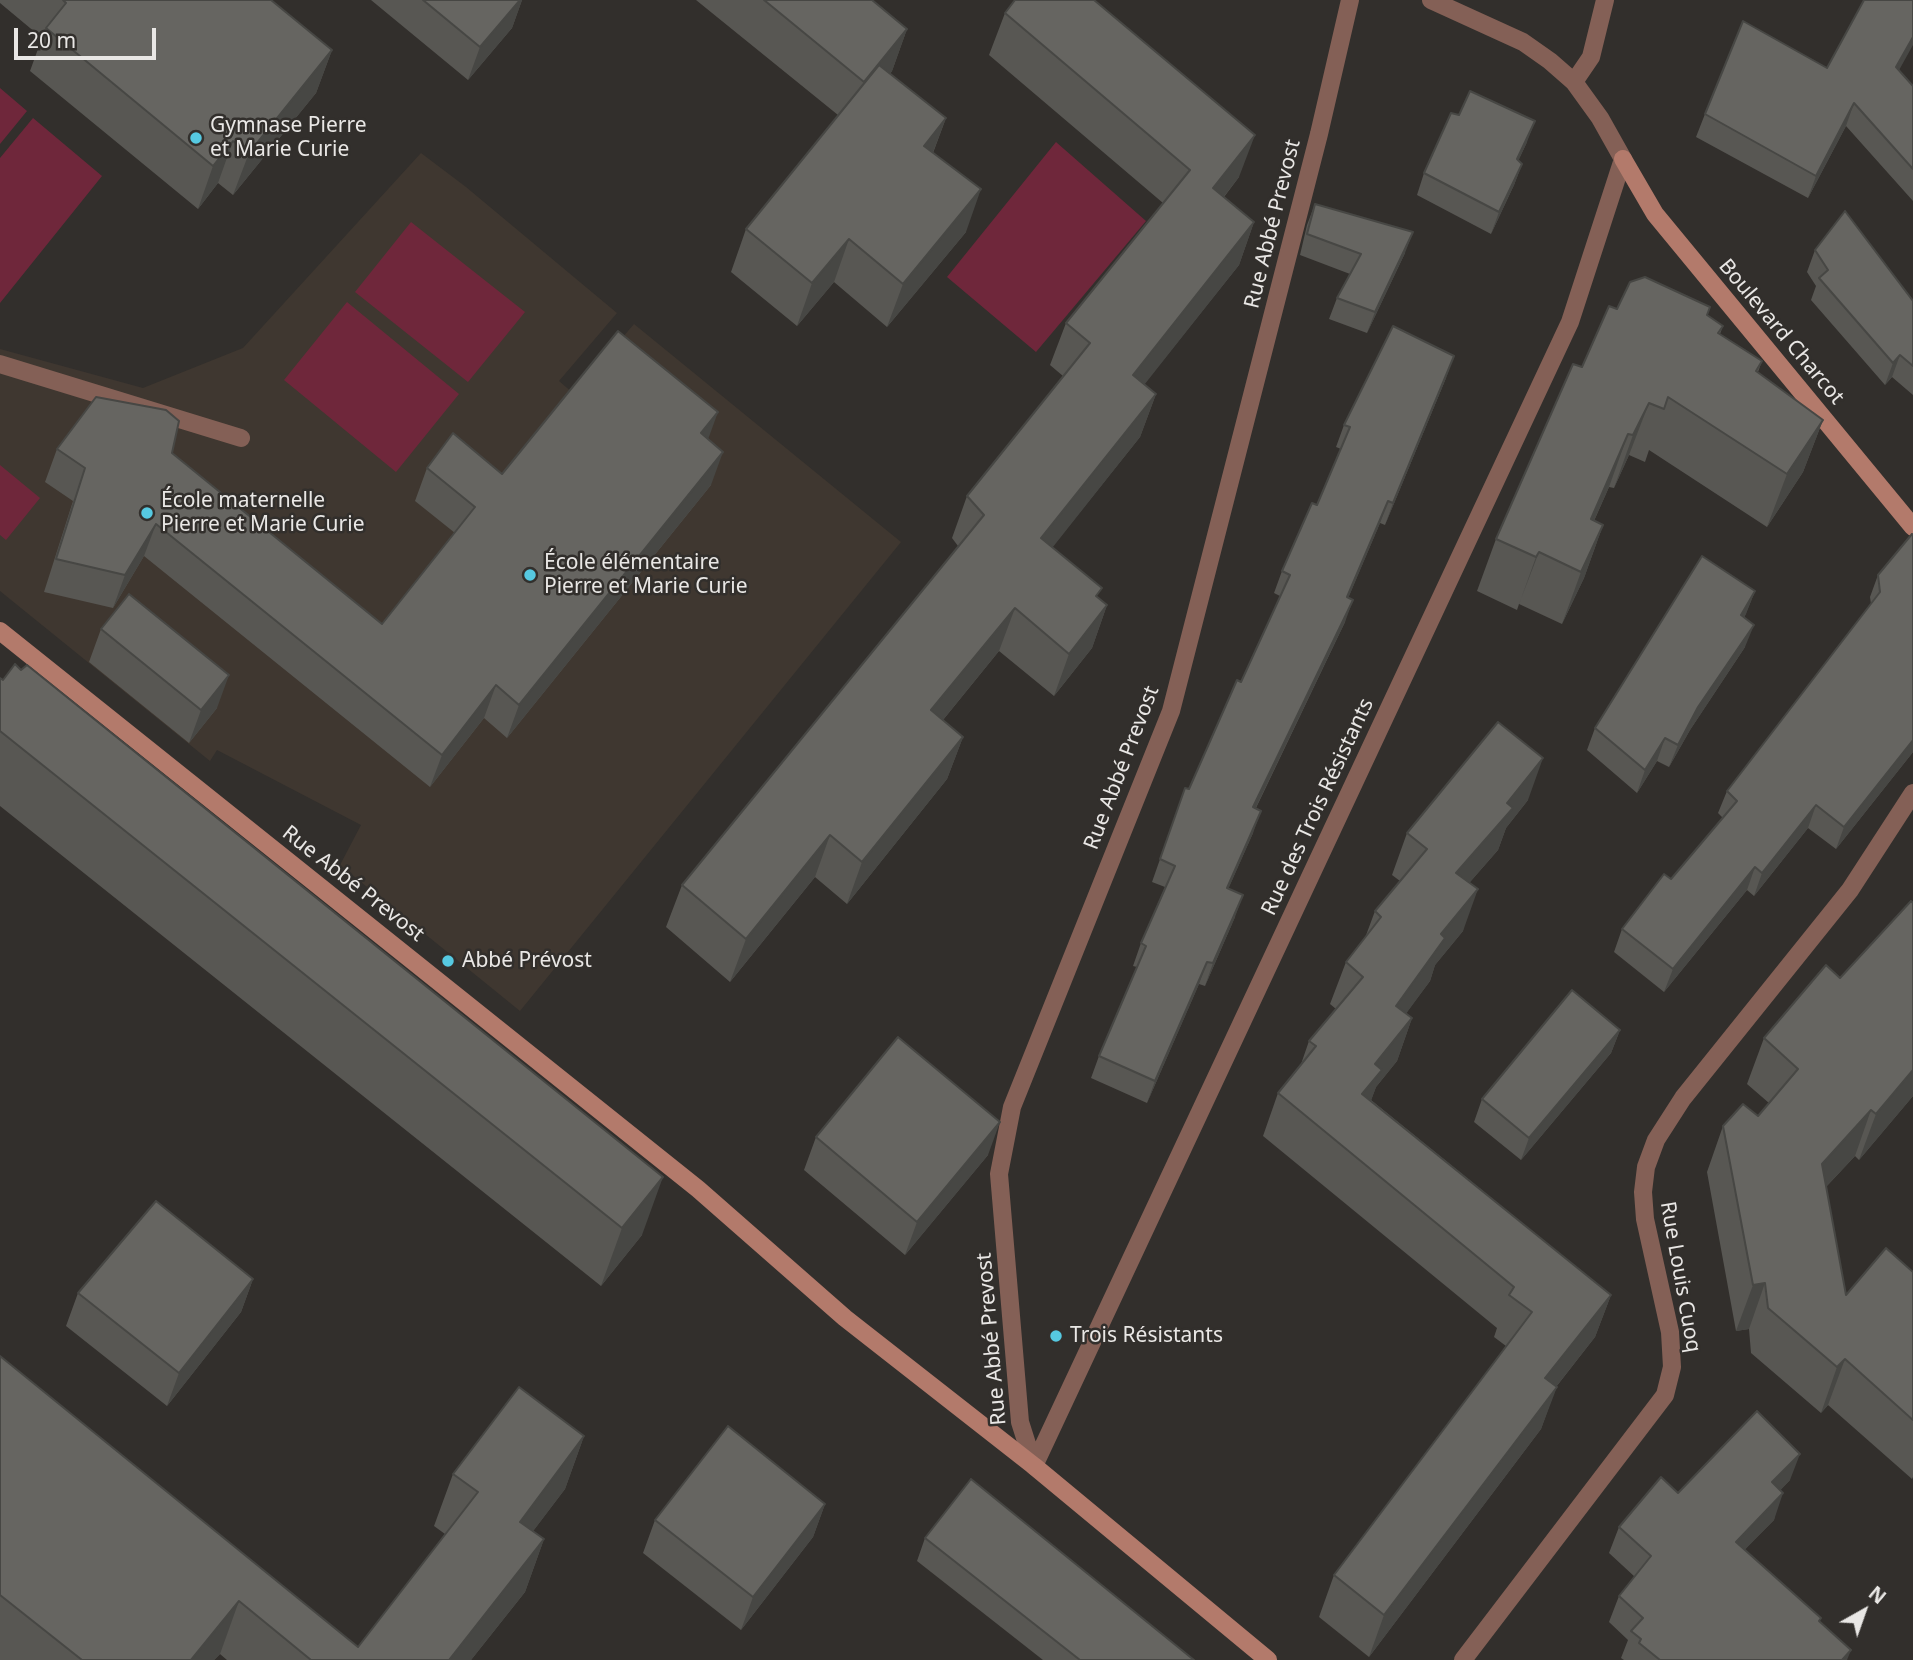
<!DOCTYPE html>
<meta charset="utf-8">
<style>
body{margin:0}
#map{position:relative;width:1913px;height:1660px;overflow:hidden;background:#322f2c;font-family:"Noto Sans",sans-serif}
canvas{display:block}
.north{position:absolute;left:1829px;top:1576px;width:70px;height:70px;-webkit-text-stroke:5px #322f2c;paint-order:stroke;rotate:40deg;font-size:19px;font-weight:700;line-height:28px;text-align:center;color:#e9e7e5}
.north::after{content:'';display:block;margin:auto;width:24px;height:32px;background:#e9e7e5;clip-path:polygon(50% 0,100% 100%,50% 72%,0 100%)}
.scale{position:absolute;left:14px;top:28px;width:142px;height:32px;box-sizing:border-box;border:4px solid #e9e7e5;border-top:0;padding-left:9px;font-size:21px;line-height:24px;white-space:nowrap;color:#e9e7e5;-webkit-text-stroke:5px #322f2c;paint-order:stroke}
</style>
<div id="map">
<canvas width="1913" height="1660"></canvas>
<div class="north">N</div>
<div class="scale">20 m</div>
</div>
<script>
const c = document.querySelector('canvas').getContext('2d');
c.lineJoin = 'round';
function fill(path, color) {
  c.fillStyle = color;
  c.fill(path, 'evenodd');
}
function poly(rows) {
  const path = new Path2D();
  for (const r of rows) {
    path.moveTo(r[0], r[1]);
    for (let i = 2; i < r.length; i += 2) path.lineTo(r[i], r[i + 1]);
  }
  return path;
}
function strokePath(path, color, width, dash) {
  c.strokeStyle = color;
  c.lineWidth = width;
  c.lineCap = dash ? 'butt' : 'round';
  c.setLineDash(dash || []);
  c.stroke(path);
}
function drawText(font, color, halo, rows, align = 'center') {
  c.font = font + ' "Noto Sans",sans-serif';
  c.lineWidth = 5;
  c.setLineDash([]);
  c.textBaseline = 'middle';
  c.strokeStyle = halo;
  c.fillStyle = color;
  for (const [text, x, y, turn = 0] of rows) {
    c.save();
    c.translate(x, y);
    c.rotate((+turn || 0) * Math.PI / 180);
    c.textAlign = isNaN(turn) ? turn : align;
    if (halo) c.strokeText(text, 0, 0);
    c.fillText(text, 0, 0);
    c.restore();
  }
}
const built = poly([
 [421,153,466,187,617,313,559,381,574,394,634,324,901,542,520,1011,340,865,361,825,217,750,210,761,0,591,0,349,143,388,243,348]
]);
const green = poly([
 [0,88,27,111,0,144],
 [33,118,102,176,0,303,0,158],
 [1056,142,1146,221,1036,352,947,277],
 [411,222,525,312,468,382,355,292],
 [347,302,459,394,396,472,284,380],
 [0,465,40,498,6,540,0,535]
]);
const lane = poly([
 [0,364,241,438]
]);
const street = poly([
 [1574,82,1591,57,1605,0],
 [1034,1466,1570,322,1623,159,1600,118,1574,82,1550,61,1523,42,1431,0],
 [1034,1466,1020,1422,999,1174,1012,1107,1171,711,1319,134,1350,0],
 [1463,1660,1665,1395,1672,1367,1670,1332,1645,1219,1643,1192,1646,1167,1656,1140,1683,1098,1850,890,1913,793]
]);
const secondary = poly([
 [1623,159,1655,214,1913,527],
 [0,631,698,1189,845,1318,1034,1466,1268,1660]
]);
const wall = poly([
 [0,0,271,0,332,50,316,93,233,195,218,183,198,209,30,71,42,38,0,3],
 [371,0,522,0,512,28,468,80],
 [696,0,872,0,907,29,892,71,890,74,946,118,933,153,966,232,887,327,834,282,797,326,731,272,746,229,838,115],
 [1005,13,1239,177,1224,197,1254,222,1239,265,1144,384,1156,394,1140,437,1052,547,1098,598,1107,605,1092,648,1054,696,999,651,943,720,963,737,947,779,847,904,815,877,730,982,666,927,682,885,958,546,952,538,967,496,1063,376,1050,365,1066,323,1163,203,989,55],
 [1899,70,1913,86,1913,201,1846,126,1808,198,1696,137,1705,114],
 [1527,142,1518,161,1522,164,1514,185,1491,234,1417,195,1424,173],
 [1315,204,1405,253,1367,333,1329,319,1337,298,1350,274,1300,255,1307,225],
 [1815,250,1913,301,1913,395,1892,377,1885,385,1811,300,1816,286,1807,272],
 [1617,309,1707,315,1723,326,1720,334,1762,361,1758,372,1823,420,1803,472,1767,527,1649,450,1645,462,1629,455,1614,488,1609,487,1594,521,1603,525,1584,578,1562,624,1519,604,1517,610,1477,591,1496,539,1582,367],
 [1446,378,1385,525,1380,523,1348,598,1345,622,1256,808,1253,833,1228,889,1235,917,1205,986,1199,984,1147,1103,1091,1078,1099,1056,1137,967,1133,966,1141,943,1165,887,1152,882,1185,788,1189,789,1241,682,1280,596,1274,593,1282,571,1317,505,1341,449,1336,447,1344,425],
 [708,439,711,485,507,738,484,718,430,787,144,556,113,608,44,592,73,501,45,482,57,449,172,453,382,624,455,533,415,501,427,468,502,474],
 [1878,575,1913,752,1836,849,1808,828,1754,896,1747,890,1664,992,1614,952,1622,929,1671,879,1723,818,1718,813,1727,791,1871,604,1870,597],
 [1755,591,1744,618,1745,647,1690,730,1669,767,1657,761,1637,793,1587,750,1595,728],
 [101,629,217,708,189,743,89,662],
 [0,678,642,1235,601,1286,0,806],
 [1528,800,1506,828,1498,850,1470,882,1463,931,1435,965,1430,981,1406,1013,1412,1018,1397,1061,1376,1087,1371,1100,1611,1295,1595,1337,1556,1387,1541,1429,1369,1657,1319,1617,1334,1575,1506,1346,1494,1337,1497,1328,1263,1136,1278,1093,1300,1067,1309,1041,1336,1009,1330,1004,1346,962,1365,938,1375,911,1400,881,1392,875,1407,833],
 [1620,1030,1611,1053,1521,1160,1474,1122,1482,1099],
 [1764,1038,1913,1096,1859,1160,1855,1156,1826,1187,1846,1295,1913,1272,1913,1477,1912,1479,1828,1405,1821,1413,1751,1353,1749,1329,1736,1331,1707,1172,1723,1126,1758,1116,1769,1103,1747,1084],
 [816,1137,988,1155,905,1255,804,1170],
 [253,1279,241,1312,167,1406,66,1326,78,1293],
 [0,1356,358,1647,445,1534,434,1526,453,1474,584,1436,565,1489,533,1531,544,1539,525,1592,471,1660,227,1660,220,1654,214,1660,0,1660],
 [1790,1480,1780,1490,1774,1520,1744,1550,1820,1622,1847,1660,1624,1660,1621,1658,1628,1640,1609,1622,1619,1596,1635,1577,1609,1553,1619,1527,1678,1493],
 [825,1504,813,1537,741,1630,643,1553,655,1520],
 [925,1538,1194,1660,1043,1660,917,1561]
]);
const shadedWall = poly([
 [520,0,522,0,512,28,468,80,480,47],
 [907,29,892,71,849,124,864,82],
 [1913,37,1913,45,1888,90,1896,67],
 [332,50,316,93,233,195,249,153],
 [1854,103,1846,126,1808,198,1816,176],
 [946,118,930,160,924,146],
 [1535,121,1527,142,1509,181,1517,159],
 [1255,135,1239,177,1197,231,1213,188],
 [233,141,218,183,198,209,213,166],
 [1522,164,1514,185,1491,234,1499,212],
 [981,189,966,232,887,327,903,284],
 [1254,222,1239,265,1118,418,1133,375],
 [1413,232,1405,253,1367,333,1375,312],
 [849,239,834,282,797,326,812,283],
 [1900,355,1892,377,1885,385,1893,363],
 [1454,356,1446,378,1385,525,1393,503],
 [1156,394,1140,437,1026,581,1041,538],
 [1649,403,1629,455,1614,488,1633,435],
 [718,412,706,445,701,433],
 [1823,420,1803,472,1767,527,1787,474],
 [1628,434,1609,487,1571,572,1591,519],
 [723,452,711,485,507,738,519,705],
 [1388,501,1380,523,1339,620,1347,597],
 [156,524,144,556,113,608,125,575],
 [1603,525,1584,578,1562,624,1581,572],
 [1539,552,1519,604,1517,610,1536,557],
 [1755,591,1746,614,1733,638,1741,615],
 [1353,600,1345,622,1245,830,1253,807],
 [1107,605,1092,648,1054,696,1069,654],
 [1015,608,999,651,916,753,931,710],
 [1754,625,1745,647,1690,730,1669,767,1678,745,1698,707],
 [229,675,217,708,189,743,201,710],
 [496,685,484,718,430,787,442,755],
 [963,737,947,779,847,904,862,862],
 [1665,738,1657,761,1637,793,1645,770],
 [1913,740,1913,752,1836,849,1844,827],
 [1543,758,1528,800,1506,828,1498,850,1441,915,1456,873,1507,803],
 [1816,805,1808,828,1754,896,1762,873],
 [1261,811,1253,833,1219,910,1227,888],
 [830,835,815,877,730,982,746,939],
 [1755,867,1747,890,1664,992,1673,969],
 [1478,889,1463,931,1435,965,1430,981,1381,1048,1396,1006,1441,934],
 [1243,895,1235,917,1205,986,1213,963],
 [1207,962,1199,984,1147,1103,1155,1081],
 [1412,1018,1397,1061,1376,1087,1367,1112,1362,1094,1375,1064],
 [1620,1030,1611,1053,1521,1160,1529,1138],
 [1913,1070,1913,1096,1859,1160,1876,1114],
 [1871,1110,1855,1156,1805,1209,1822,1164],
 [1000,1122,988,1155,905,1255,917,1222],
 [663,1177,642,1235,601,1286,622,1228],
 [253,1279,241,1312,167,1406,179,1373],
 [1765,1283,1749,1329,1736,1331,1753,1285],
 [1611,1295,1595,1337,1530,1420,1545,1378],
 [1845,1359,1828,1405,1821,1413,1837,1367],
 [1557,1387,1541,1429,1369,1657,1384,1615],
 [584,1436,565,1489,500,1575,520,1522],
 [1800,1454,1790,1480,1763,1509,1772,1482],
 [1783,1493,1774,1520,1726,1569,1736,1542],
 [825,1504,813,1537,741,1630,753,1597],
 [544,1539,525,1592,471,1660,449,1660],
 [239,1601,220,1654,214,1660,191,1660],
 [1851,1650,1847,1660,1842,1660]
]);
const building = poly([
 [63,0,271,0,332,50,249,153,233,141,213,166,46,28,66,3,63,0],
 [423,0,520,0,480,47,423,0],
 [764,0,872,0,907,29,864,82,764,0],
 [1015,0,1094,0,1255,135,1213,188,1254,222,1133,375,1156,394,1041,538,1102,588,1096,596,1107,605,1069,654,1015,608,931,710,963,737,862,862,830,835,746,939,682,885,984,515,967,496,1090,343,1066,323,1190,170,1005,13,1015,0],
 [1864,0,1913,0,1913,37,1896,67,1913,86,1913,169,1854,103,1816,176,1705,114,1743,21,1827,68,1864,0],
 [879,65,946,118,924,146,981,189,903,284,849,239,812,283,746,229,879,65],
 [1470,91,1535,121,1517,159,1522,164,1499,212,1424,173,1451,113,1459,115,1470,91],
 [1315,204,1413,232,1375,312,1337,298,1361,254,1307,234,1315,204],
 [1845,211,1913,301,1913,366,1900,355,1893,363,1819,278,1828,270,1815,250,1845,211],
 [1645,277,1710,307,1707,315,1723,326,1718,333,1762,361,1756,371,1823,420,1787,474,1668,397,1664,409,1649,403,1633,435,1628,434,1591,519,1603,525,1581,572,1539,552,1536,557,1496,539,1573,364,1582,367,1609,306,1617,309,1630,282,1645,277],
 [1393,326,1454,356,1393,503,1388,501,1347,597,1353,600,1253,807,1261,811,1227,888,1243,895,1213,963,1207,962,1155,1081,1099,1056,1146,946,1141,943,1175,866,1160,859,1185,788,1189,789,1237,680,1241,682,1290,575,1282,571,1312,503,1317,505,1350,427,1344,425,1393,326],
 [618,331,718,412,701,433,723,452,519,705,496,685,442,755,156,524,125,575,56,559,85,468,57,449,96,397,166,410,179,421,172,453,382,624,475,507,427,468,453,433,502,474,618,331],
 [1912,534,1913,535,1913,740,1844,827,1816,805,1762,873,1755,867,1673,969,1622,929,1664,874,1671,879,1737,801,1727,791,1880,592,1878,575,1912,534],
 [1702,556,1755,591,1741,615,1754,625,1698,707,1678,745,1665,738,1645,770,1595,728,1702,556],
 [129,594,229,675,201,710,101,629,129,594],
 [15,664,21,670,27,665,663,1177,622,1228,0,731,0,678,3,680,15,664],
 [1498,722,1543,758,1507,803,1513,808,1456,873,1478,889,1441,934,1445,938,1396,1006,1412,1018,1375,1064,1382,1070,1362,1094,1611,1295,1545,1378,1557,1387,1384,1615,1334,1575,1532,1312,1509,1295,1514,1287,1278,1093,1316,1046,1309,1041,1363,977,1346,962,1381,917,1375,911,1427,849,1407,833,1498,722],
 [1911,901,1913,903,1913,1070,1876,1114,1871,1110,1822,1164,1846,1295,1886,1248,1913,1272,1913,1420,1845,1359,1837,1367,1768,1308,1765,1283,1753,1285,1723,1126,1743,1104,1758,1116,1798,1069,1764,1038,1826,965,1840,978,1911,901],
 [1572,990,1620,1030,1529,1138,1482,1099,1572,990],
 [898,1037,1000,1122,917,1222,816,1137,898,1037],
 [156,1201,253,1279,179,1373,78,1293,156,1201],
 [0,1356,358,1647,478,1492,453,1474,519,1387,584,1436,520,1522,544,1539,449,1660,311,1660,239,1601,191,1660,82,1660,0,1595,0,1356],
 [1757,1411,1800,1454,1772,1482,1783,1493,1736,1542,1821,1618,1819,1621,1851,1650,1842,1660,1660,1660,1639,1643,1641,1639,1631,1631,1643,1618,1619,1596,1651,1556,1619,1527,1661,1477,1678,1493,1757,1411],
 [728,1426,825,1504,753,1597,655,1520,728,1426],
 [971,1479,1194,1660,1080,1660,925,1538,971,1479]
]);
const markers = [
 [196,138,7,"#56c9e1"],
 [147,513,7,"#56c9e1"],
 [530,575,7,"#56c9e1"],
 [448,961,7,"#56c9e1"],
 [1056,1336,7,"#56c9e1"]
];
const poiNames = [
 ["Gymnase Pierre",210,126],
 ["et Marie Curie",210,150],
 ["École maternelle",161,501],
 ["Pierre et Marie Curie",161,525],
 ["École élémentaire",544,563],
 ["Pierre et Marie Curie",544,587],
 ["Abbé Prévost",462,961],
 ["Trois Résistants",1070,1336]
];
const streetNames = [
 ["Rue Abbé Prevost",1273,224,-76],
 ["Boulevard Charcot",1781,332,50],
 ["Rue Abbé Prevost",1122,768,-69],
 ["Rue des Trois Résistants",1318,807,-65],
 ["Rue Abbé Prevost",353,884,38],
 ["Rue Louis Cuoq",1680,1277,80],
 ["Rue Abbé Prevost",992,1339,-95]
];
fill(built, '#3f3730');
fill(green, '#6f273b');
strokePath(lane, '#846056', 18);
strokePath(street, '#846056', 18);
strokePath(secondary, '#b37a6b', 18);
fill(wall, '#585753');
fill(shadedWall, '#474744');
fill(building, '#666561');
strokePath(building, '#474744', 2);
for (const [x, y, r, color] of markers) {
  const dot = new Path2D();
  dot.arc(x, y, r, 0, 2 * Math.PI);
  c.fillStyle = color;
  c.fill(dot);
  strokePath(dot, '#322f2c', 2.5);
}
drawText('21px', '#e9e7e5', '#322f2c', poiNames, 'left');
drawText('21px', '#e9e7e5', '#322f2c', streetNames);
</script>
